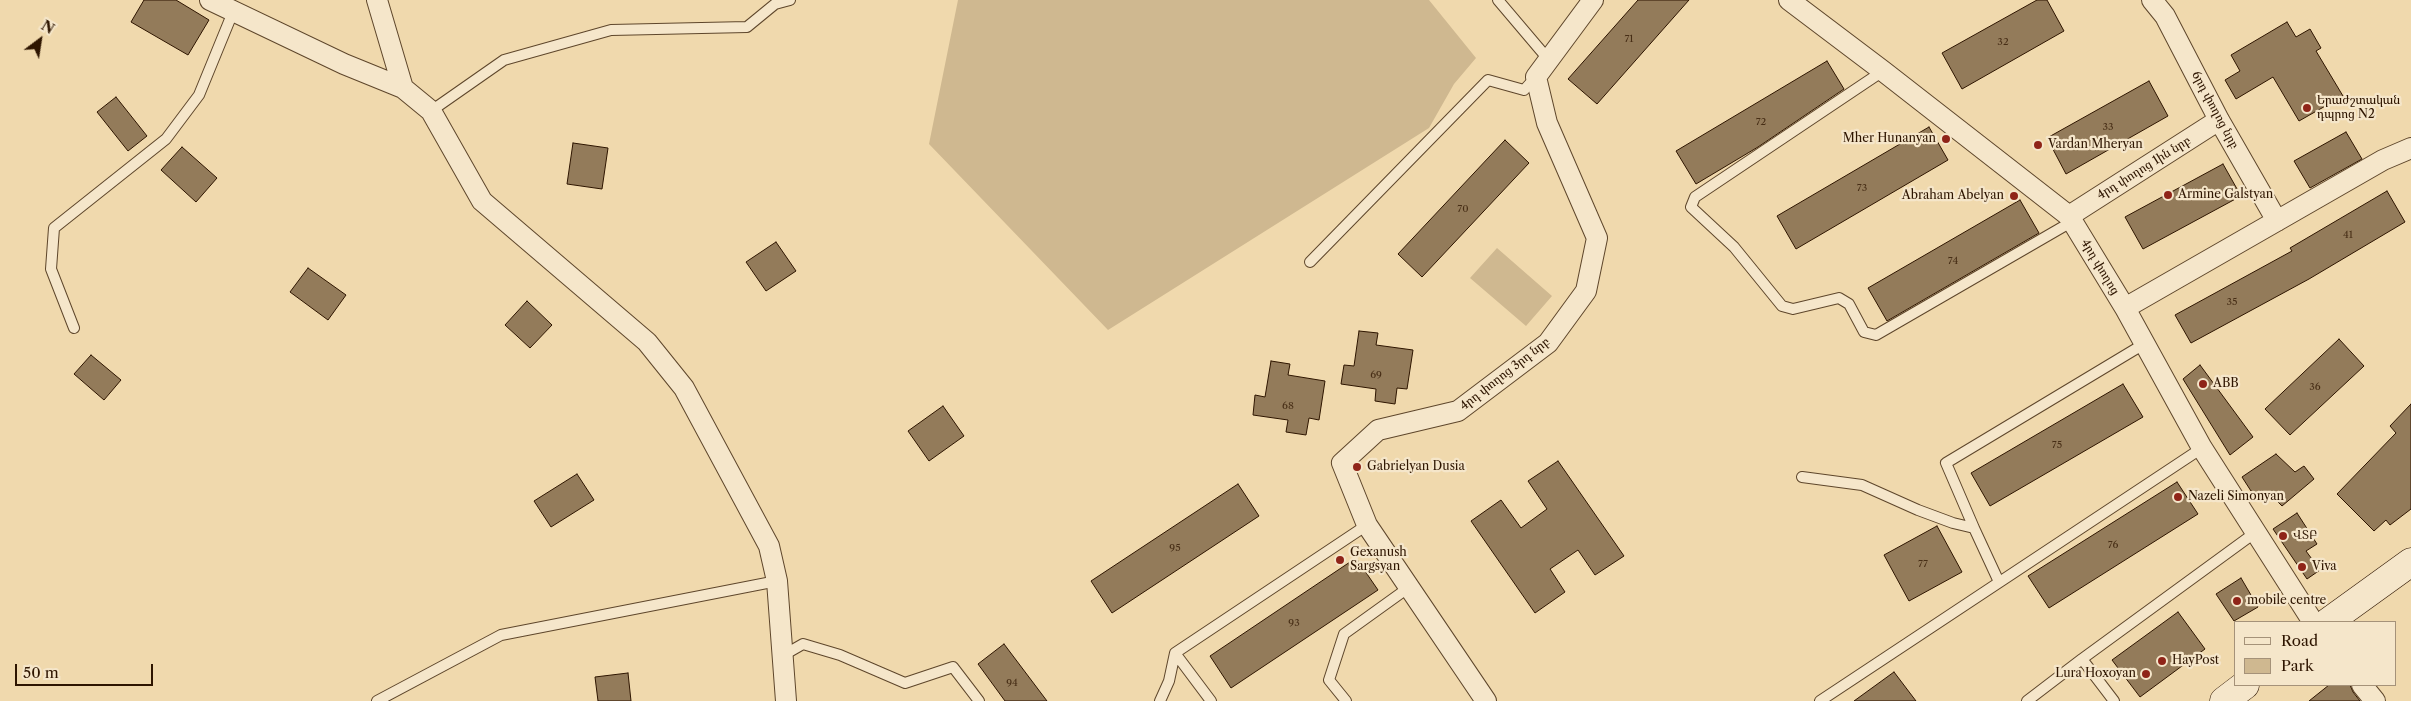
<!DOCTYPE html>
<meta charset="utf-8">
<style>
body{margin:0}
#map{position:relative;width:2411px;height:701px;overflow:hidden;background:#f0d9ad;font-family:"Libre Caslon Text",serif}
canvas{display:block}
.legend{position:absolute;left:2234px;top:621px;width:162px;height:65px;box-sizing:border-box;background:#f5e6ca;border:1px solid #a59279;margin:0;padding:6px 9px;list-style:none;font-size:15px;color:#2e1500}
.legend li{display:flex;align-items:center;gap:10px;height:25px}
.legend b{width:25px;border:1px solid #a59279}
.north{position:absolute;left:15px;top:15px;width:50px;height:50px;-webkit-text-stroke:4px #f5e6ca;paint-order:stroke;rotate:31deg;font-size:14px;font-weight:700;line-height:20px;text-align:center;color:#2e1500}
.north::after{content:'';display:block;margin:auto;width:18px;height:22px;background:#2e1500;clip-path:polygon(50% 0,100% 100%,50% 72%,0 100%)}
.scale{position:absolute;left:15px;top:664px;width:138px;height:22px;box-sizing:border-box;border:2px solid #2e1500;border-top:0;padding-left:6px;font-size:15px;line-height:18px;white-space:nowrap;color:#2e1500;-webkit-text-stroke:4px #f5e6ca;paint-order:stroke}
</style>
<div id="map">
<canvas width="2411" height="701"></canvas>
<ul class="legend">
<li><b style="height:6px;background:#f5e6ca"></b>Road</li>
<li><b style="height:14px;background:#cfb890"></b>Park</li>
</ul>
<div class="north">N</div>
<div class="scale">50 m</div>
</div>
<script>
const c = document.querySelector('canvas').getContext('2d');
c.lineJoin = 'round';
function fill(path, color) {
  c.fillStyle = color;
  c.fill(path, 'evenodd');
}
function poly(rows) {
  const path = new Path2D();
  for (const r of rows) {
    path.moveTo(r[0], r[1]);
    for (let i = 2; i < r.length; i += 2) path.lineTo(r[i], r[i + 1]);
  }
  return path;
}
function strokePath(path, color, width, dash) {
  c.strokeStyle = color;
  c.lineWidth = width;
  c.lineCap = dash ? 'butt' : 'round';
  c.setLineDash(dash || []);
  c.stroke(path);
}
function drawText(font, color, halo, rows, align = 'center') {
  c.font = font + ' "Libre Caslon Text","Noto Serif Armenian",serif';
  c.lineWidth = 4.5;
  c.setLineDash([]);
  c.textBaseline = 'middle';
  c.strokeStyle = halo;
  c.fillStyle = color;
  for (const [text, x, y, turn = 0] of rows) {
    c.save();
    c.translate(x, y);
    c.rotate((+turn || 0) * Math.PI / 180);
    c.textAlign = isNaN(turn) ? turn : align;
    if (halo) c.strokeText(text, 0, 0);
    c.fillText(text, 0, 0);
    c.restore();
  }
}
const green = poly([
 [958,0,1429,0,1476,58,1454,84,1429,128,1108,330,929,144],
 [1497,248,1552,296,1526,326,1470,278]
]);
const building = poly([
 [144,0,176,0,209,20,188,55,131,22,144,0],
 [1638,0,1689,0,1597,104,1568,79,1638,0],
 [2037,0,2047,0,2064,31,1962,89,1942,53,2037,0],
 [2287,22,2296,37,2310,29,2321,48,2316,51,2343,96,2299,121,2273,77,2236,99,2225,80,2240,71,2231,55,2287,22],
 [1827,61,1844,89,1758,147,1696,184,1676,151,1827,61],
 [2149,81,2168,116,2066,174,2047,138,2149,81],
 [116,97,147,136,128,151,97,112,116,97],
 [1929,127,1948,160,1796,249,1777,216,1929,127],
 [2346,132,2362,159,2310,188,2294,161,2346,132],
 [1505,140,1529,163,1422,277,1398,254,1505,140],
 [573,143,608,148,602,189,567,184,573,143],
 [182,147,217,178,196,202,161,170,182,147],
 [2223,164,2241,196,2143,249,2125,217,2223,164],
 [2387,191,2405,222,2309,279,2191,343,2175,315,2292,251,2290,248,2387,191],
 [2020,200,2039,233,1887,321,1868,288,2020,200],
 [776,242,796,271,766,291,746,262,776,242],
 [308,268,346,295,328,320,290,292,308,268],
 [527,301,552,325,530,348,505,325,527,301],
 [1359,331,1378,333,1376,345,1413,350,1407,389,1397,388,1395,404,1375,401,1376,389,1341,384,1344,365,1354,366,1359,331],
 [2339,339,2364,366,2290,435,2265,409,2339,339],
 [91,355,121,380,104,400,74,374,91,355],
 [1271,361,1290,364,1288,375,1325,381,1319,420,1309,418,1306,435,1286,432,1288,420,1253,415,1255,395,1265,397,1271,361],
 [2200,365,2253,437,2230,455,2183,379,2200,365],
 [2123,384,2143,417,1990,506,1971,473,2123,384],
 [2411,404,2411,509,2390,525,2386,520,2374,531,2337,494,2396,433,2390,426,2411,404],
 [943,406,964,436,929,461,908,431,943,406],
 [2276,454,2295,472,2304,466,2314,479,2282,506,2273,497,2251,491,2242,477,2276,454],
 [1558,461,1624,556,1595,575,1578,550,1550,569,1565,592,1535,613,1471,521,1501,500,1521,528,1547,509,1528,481,1558,461],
 [577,474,594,500,551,527,534,501,577,474],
 [2177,482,2198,514,2049,608,2028,576,2177,482],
 [1238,484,1259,516,1112,613,1091,581,1238,484],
 [2297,513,2317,544,2306,551,2320,570,2307,579,2273,529,2297,513],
 [1937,526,1962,572,1909,601,1884,555,1937,526],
 [1356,558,1378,590,1231,688,1210,656,1356,558],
 [2241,578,2258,607,2234,621,2216,594,2241,578],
 [2178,612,2205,649,2140,697,2112,660,2178,612],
 [1004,644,1047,701,1005,701,978,664,1004,644],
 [1894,672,1916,701,1854,701,1894,672],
 [628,673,631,701,598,701,595,677,628,673],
 [2329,685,2350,685,2353,692,2360,701,2309,701,2329,685]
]);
const service = poly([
 [1498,0,1548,59],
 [1883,71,1695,197,1691,207,1734,247,1782,306,1793,309,1839,298,1849,304,1864,332,1876,335,2073,221],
 [431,111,504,60,611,30,747,27,775,4,790,0],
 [1310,262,1488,80,1524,90,1536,77],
 [74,328,51,269,54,228,166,139,199,95,233,12],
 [1802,477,1862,485,1918,510,1953,523,1974,528,1999,582],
 [1974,528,1946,463,2144,344],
 [1175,653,1211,701],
 [782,656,803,644,840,655,905,683,953,667,979,701],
 [2082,659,2256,532],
 [377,701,501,635,777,581],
 [1160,701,1169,681,1175,653,1367,525],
 [1346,701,1329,680,1344,634,1408,588],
 [1820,701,2202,448],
 [2027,701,2082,659,2114,701]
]);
const minor = poly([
 [210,0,344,64,403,88,431,111,482,201,647,342,684,388,769,546,777,581,786,701],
 [377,0,403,88],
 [1789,0,1883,71,2069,216,2125,308,2202,448,2313,622],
 [2152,0,2165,16,2219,120,2277,221],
 [2069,216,2219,120],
 [2125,308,2383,160,2411,148],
 [2362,685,2375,701],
 [1486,701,1367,525,1342,463,1378,430,1458,411,1548,343,1586,291,1597,238,1547,123,1536,77,1593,0]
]);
const secondary = poly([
 [2328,622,2411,562],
 [2224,701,2245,685]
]);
const markers = [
 [2307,108,5,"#8f2418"],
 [1946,139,5,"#8f2418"],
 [2038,145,5,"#8f2418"],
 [2168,195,5,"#8f2418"],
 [2014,196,5,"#8f2418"],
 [2203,384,5,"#8f2418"],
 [1357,467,5,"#8f2418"],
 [2178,497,5,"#8f2418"],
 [2283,536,5,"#8f2418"],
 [1340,560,5,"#8f2418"],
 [2302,567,5,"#8f2418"],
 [2237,601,5,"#8f2418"],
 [2162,661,5,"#8f2418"],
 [2146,674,5,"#8f2418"]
];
const numberNames = [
 ["71",1629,39],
 ["32",2003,42],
 ["72",1761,122],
 ["33",2108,127],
 ["73",1862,188],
 ["70",1463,209],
 ["41",2348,235],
 ["74",1953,261],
 ["35",2232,302],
 ["69",1376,375],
 ["36",2315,387],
 ["68",1288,406],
 ["75",2057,445],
 ["76",2113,545],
 ["95",1175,548],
 ["77",1923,564],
 ["93",1294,623],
 ["94",1012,683]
];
const poiNames = [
 ["Երաժշտական",2317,101],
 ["դպրոց N2",2317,115],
 ["Mher Hunanyan",1936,139,"right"],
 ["Vardan Mheryan",2048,145],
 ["Armine Galstyan",2178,195],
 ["Abraham Abelyan",2004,196,"right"],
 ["ABB",2213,384],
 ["Gabrielyan Dusia",1367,467],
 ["Nazeli Simonyan",2188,497],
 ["ՎՏԲ",2293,536],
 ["Gexanush",1350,553],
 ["Sargsyan",1350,567],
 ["Viva",2312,567],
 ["mobile centre",2247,601],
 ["HayPost",2172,661],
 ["Lura Hoxoyan",2136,674,"right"]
];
const streetNames = [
 ["6րդ փողոց նրբ",2215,110,62],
 ["4րդ փողոց 1ին նրբ",2144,168,-32],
 ["4րդ փողոց",2100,267,59],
 ["4րդ փողոց 3րդ նրբ",1505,374,-38]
];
fill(green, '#cfb890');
fill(building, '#937b5a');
strokePath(building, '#2e1500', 1);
strokePath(service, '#5e462b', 12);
strokePath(minor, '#5e462b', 22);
strokePath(secondary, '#2e1500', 29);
strokePath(service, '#f5e6ca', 10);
strokePath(minor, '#f5e6ca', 20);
strokePath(secondary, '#f5e6ca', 28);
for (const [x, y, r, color] of markers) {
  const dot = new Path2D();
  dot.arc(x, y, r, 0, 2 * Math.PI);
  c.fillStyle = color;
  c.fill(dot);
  strokePath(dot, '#f5e6ca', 2);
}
drawText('10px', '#472e16', null, numberNames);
drawText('12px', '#2e1500', '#f5e6ca', poiNames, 'left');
drawText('12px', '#2e1500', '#f5e6ca', streetNames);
</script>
